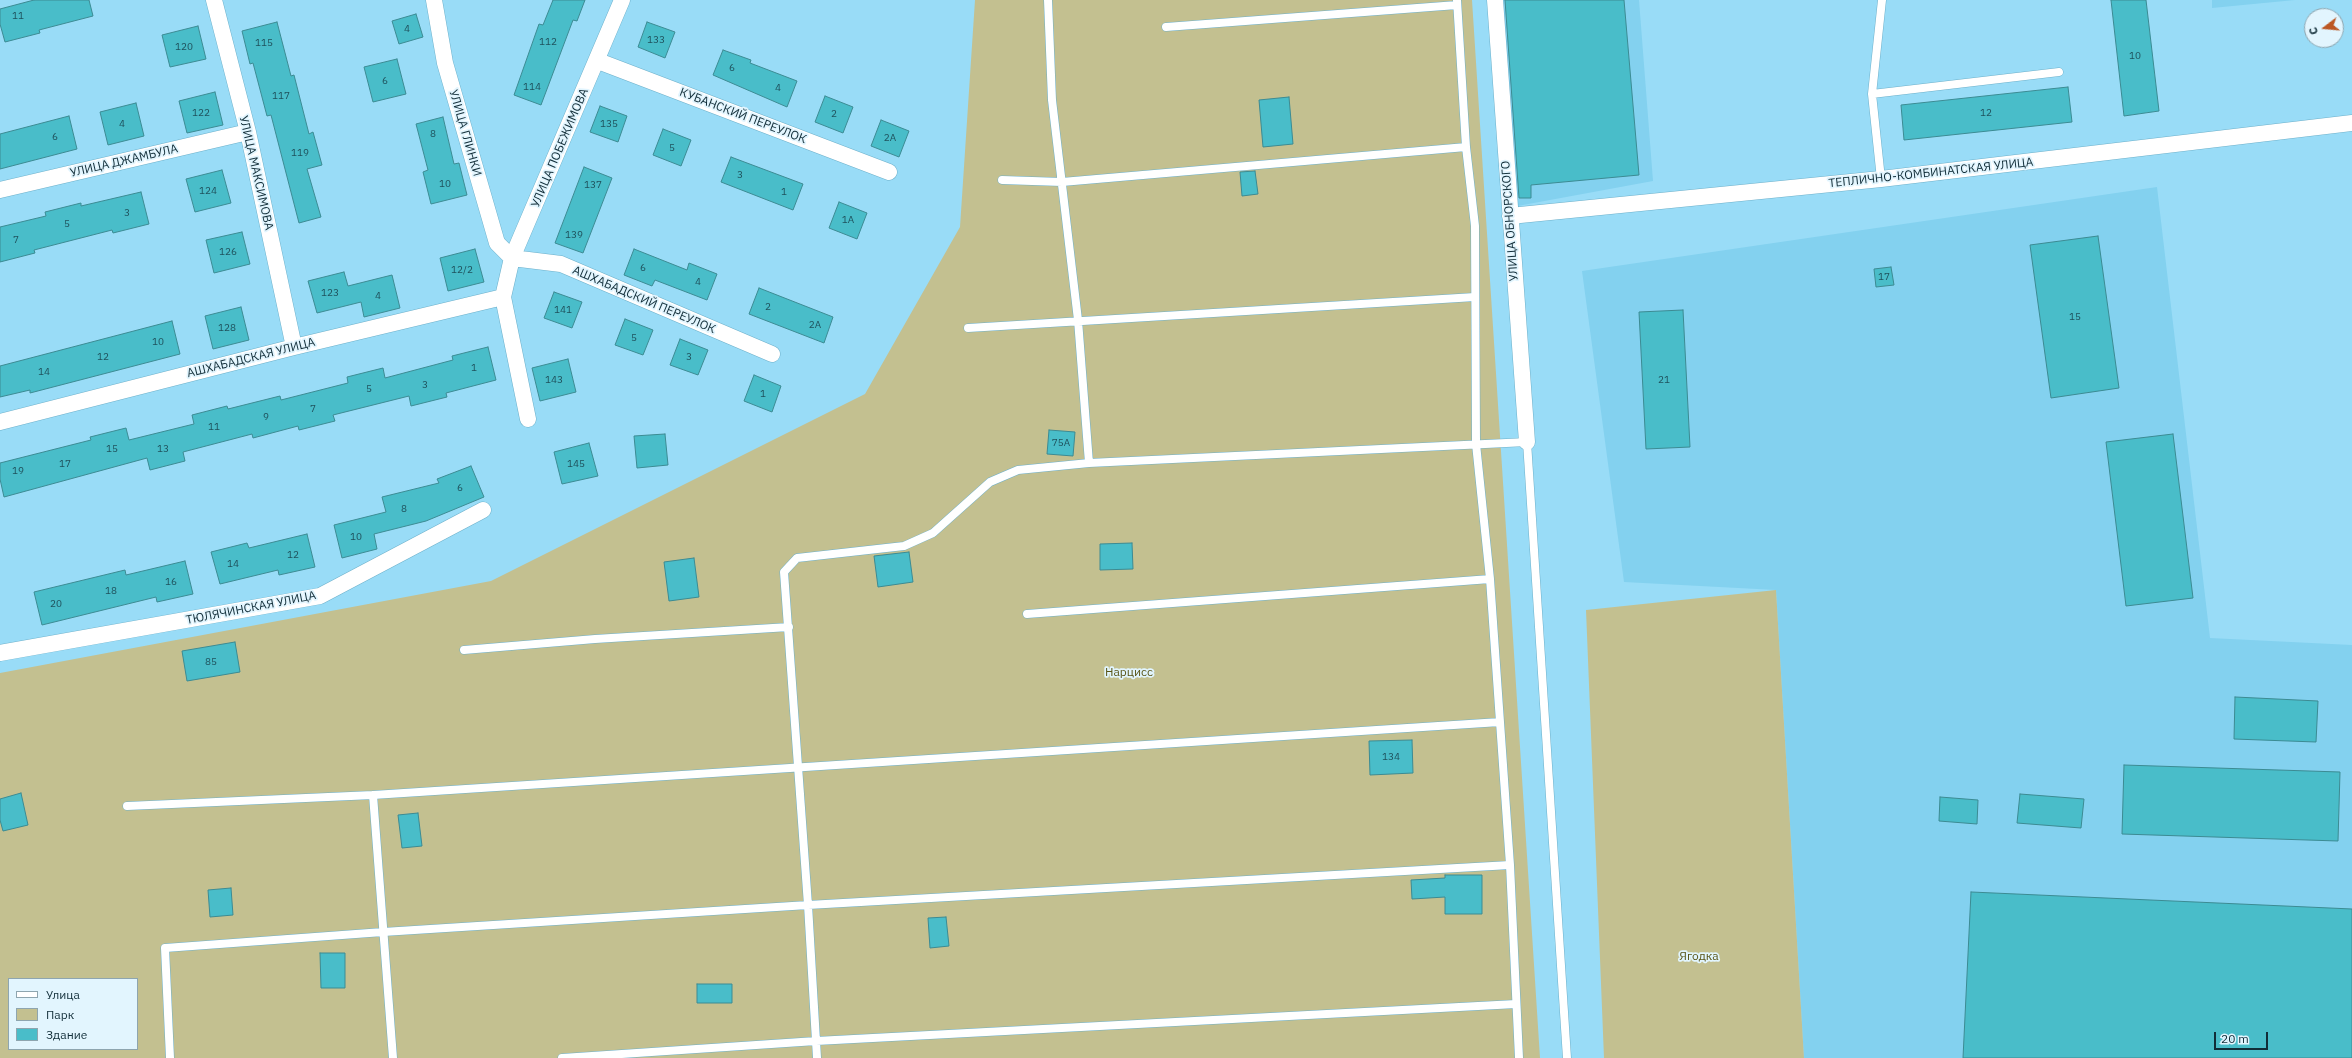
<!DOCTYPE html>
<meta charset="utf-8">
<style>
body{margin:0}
#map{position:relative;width:2352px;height:1058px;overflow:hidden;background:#99dcf7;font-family:"IBM Plex Sans",sans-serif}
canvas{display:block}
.legend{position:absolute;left:8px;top:978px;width:130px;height:72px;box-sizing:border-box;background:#e2f5fe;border:1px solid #8ea5af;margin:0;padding:5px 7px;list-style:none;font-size:12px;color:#112d38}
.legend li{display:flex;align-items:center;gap:8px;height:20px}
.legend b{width:20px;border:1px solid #8ea5af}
.north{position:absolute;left:2304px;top:8px;width:40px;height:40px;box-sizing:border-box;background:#e2f5fe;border:1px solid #8ea5af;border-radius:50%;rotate:254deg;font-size:11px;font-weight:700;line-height:16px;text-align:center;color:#112d38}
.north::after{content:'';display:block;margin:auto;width:14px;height:18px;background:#bb5723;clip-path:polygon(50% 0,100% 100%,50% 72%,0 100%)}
.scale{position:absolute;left:2214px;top:1032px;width:54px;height:18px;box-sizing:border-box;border:2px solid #112d38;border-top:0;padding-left:5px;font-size:12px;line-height:14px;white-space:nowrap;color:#112d38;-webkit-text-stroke:3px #e2f5fe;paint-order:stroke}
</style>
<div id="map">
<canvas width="2352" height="1058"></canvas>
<ul class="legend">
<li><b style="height:5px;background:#fff"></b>Улица</li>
<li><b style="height:11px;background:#c3c090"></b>Парк</li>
<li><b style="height:11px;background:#49bdc9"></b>Здание</li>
</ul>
<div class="north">С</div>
<div class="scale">20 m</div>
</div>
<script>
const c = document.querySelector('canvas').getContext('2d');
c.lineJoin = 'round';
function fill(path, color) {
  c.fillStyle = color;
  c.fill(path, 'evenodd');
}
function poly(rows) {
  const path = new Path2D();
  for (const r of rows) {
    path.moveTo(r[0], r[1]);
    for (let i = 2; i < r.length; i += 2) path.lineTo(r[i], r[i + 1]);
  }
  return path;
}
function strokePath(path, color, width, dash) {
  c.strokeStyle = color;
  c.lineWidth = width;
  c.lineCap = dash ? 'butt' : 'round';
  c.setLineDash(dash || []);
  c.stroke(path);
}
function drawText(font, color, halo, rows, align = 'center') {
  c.font = font + ' "IBM Plex Sans",sans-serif';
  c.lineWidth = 3.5;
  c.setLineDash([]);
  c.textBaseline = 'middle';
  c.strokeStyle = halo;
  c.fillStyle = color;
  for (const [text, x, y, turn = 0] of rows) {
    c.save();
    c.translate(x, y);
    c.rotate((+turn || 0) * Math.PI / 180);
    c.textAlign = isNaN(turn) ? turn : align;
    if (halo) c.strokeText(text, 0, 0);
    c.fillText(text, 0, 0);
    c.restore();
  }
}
const built = poly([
 [1499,0,1639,0,1653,181,1512,207],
 [2212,0,2295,0,2212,8],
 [2157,187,2210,638,2352,645,2352,1058,1804,1058,1776,590,1624,582,1582,271]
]);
const green = poly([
 [975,0,1472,0,1540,1058,0,1058,0,673,491,581,865,394,960,227],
 [9,979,137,979,137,1049,9,1049],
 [1776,590,1804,1058,1604,1058,1586,610]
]);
const building = poly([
 [34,0,89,0,93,16,39,30,40,33,5,42,0,24,0,9,34,0],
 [553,0,585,0,577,21,573,20,541,105,514,95,539,24,543,25,553,0],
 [1505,0,1624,0,1639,175,1531,185,1531,198,1519,198,1505,0],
 [2111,0,2146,0,2159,111,2124,116,2111,0],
 [416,14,423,37,399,44,392,21,416,14],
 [277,22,291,76,294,75,309,134,313,132,322,165,307,169,321,217,299,223,271,115,267,116,253,63,250,64,242,31,277,22],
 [647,22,675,32,665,58,638,47,647,22],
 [198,26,206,59,170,67,162,35,198,26],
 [723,50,751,60,750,63,797,81,787,107,713,75,723,50],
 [397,59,406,94,373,102,364,67,397,59],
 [2068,87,2072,122,1904,140,1901,105,2068,87],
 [215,92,223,125,187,133,179,101,215,92],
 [825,96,853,107,843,133,815,122,825,96],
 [1289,97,1293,144,1263,147,1259,100,1289,97],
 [136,103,144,136,108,145,100,112,136,103],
 [600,106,627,116,618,142,590,132,600,106],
 [69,116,77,149,0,169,0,134,69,116],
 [443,117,454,164,459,163,467,195,431,204,423,172,428,170,416,124,443,117],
 [881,120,909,131,899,157,871,146,881,120],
 [663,129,691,140,681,166,653,155,663,129],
 [731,157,803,184,793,210,721,182,731,157],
 [584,167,612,178,583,253,555,243,584,167],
 [222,170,231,203,195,212,186,179,222,170],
 [1255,171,1258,194,1242,196,1240,172,1255,171],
 [141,192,149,224,113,233,112,230,34,250,35,253,0,262,0,227,46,216,45,212,81,203,81,206,141,192],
 [839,202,867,213,857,239,829,228,839,202],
 [242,232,250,264,214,273,206,240,242,232],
 [2098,236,2119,388,2051,398,2030,245,2098,236],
 [475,249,484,282,448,291,440,258,475,249],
 [634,249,687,270,689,263,717,274,707,300,655,280,652,286,624,275,634,249],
 [1891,267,1894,285,1876,287,1874,269,1891,267],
 [344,272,348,286,392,275,400,308,364,317,361,302,317,313,308,281,344,272],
 [759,288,833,317,824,343,749,314,759,288],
 [554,292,582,302,572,328,544,318,554,292],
 [241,307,249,340,213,349,205,316,241,307],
 [1683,310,1690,447,1646,449,1639,312,1683,310],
 [625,319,653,330,643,355,615,345,625,319],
 [172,321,180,354,30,393,30,390,0,397,0,366,172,321],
 [680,339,708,350,698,375,670,365,680,339],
 [488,347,496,380,446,393,447,397,411,406,409,396,333,415,335,421,299,430,298,426,253,438,252,434,183,452,185,461,150,470,147,458,4,497,0,479,0,463,91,440,90,437,126,428,129,440,194,424,192,415,227,406,228,409,280,396,281,400,348,383,347,377,383,368,385,378,453,360,452,356,488,347],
 [568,359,576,392,540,401,532,368,568,359],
 [754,375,781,386,772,412,744,401,754,375],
 [1049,430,1075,432,1073,456,1047,454,1049,430],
 [665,434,668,465,637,468,634,436,665,434],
 [2173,434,2193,598,2126,606,2106,442,2173,434],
 [589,443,598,476,562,484,554,452,589,443],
 [471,466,484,497,426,521,374,534,377,549,342,558,334,525,386,512,382,497,439,483,437,479,471,466],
 [307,534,315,567,279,575,278,570,220,584,211,552,247,543,249,548,307,534],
 [1132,543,1133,569,1100,570,1100,544,1132,543],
 [909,552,913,582,878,587,874,556,909,552],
 [694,558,699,597,669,601,664,562,694,558],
 [185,561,193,594,157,602,156,597,42,625,34,592,125,570,126,575,185,561],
 [235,642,240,672,187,681,182,651,235,642],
 [2235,697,2318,701,2316,742,2234,739,2235,697],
 [1412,740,1413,773,1370,775,1369,741,1412,740],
 [2124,765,2340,772,2338,841,2122,834,2124,765],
 [21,793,28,825,3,831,0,820,0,799,21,793],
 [2020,794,2084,799,2081,828,2017,823,2020,794],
 [1940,797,1978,800,1977,824,1939,821,1940,797],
 [418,813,422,846,402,848,398,815,418,813],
 [1445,875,1482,875,1482,914,1445,914,1445,897,1412,899,1411,880,1445,878,1445,875],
 [231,888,233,915,210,917,208,890,231,888],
 [1971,892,2352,909,2352,1058,1963,1058,1971,892],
 [946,917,949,946,930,948,928,918,946,917],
 [320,953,345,953,345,988,321,988,320,953],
 [697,984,732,984,732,1003,697,1003,697,984]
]);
const lane = poly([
 [1048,0,1052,100,1078,320,1089,463],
 [1457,0,1466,147,1475,226,1476,444,1490,579,1510,865,1519,1058],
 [1166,27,1457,5],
 [1872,94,1882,0],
 [1881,179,1872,94,2059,72],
 [1002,180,1062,182,1466,147],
 [968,328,1475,297],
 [1027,614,1490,579],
 [464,650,595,639,789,627],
 [373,795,393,1058],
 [127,806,373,795,1500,722],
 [170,1058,165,948,383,932,808,905,1510,865],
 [562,1058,816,1041,1516,1004],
 [817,1058,808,905,784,572,797,558,904,546,933,533,990,482,1018,470,1089,463,1527,442,1567,1058]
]);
const street = poly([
 [214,0,248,132,294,347],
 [434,0,445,63,497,243,512,258,561,264,772,354],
 [1495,0,1527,442],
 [598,61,889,172],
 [0,190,248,132],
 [1510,216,1881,179,2352,123],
 [528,419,503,297,512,258,622,0],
 [0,422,294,347,503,297],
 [0,653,320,596,483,510]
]);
const numberNames = [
 ["11",18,16],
 ["4",407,29],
 ["133",656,40],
 ["112",548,42],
 ["115",264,43],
 ["120",184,47],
 ["10",2135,56],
 ["6",732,68],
 ["6",385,81],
 ["114",532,87],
 ["4",778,88],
 ["117",281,96],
 ["122",201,113],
 ["12",1986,113],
 ["2",834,114],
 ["4",122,124],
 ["135",609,124],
 ["8",433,134],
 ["6",55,137],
 ["2А",890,138],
 ["5",672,148],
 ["119",300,153],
 ["3",740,175],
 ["10",445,184],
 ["137",593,185],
 ["124",208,191],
 ["1",784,192],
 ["3",127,213],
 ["1А",848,220],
 ["5",67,224],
 ["139",574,235],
 ["7",16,240],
 ["126",228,252],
 ["6",643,268],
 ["12/2",462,270],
 ["17",1884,277],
 ["4",698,282],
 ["123",330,293],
 ["4",378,296],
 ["2",768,307],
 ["141",563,310],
 ["15",2075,317],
 ["2А",815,325],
 ["128",227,328],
 ["5",634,338],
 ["10",158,342],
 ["12",103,357],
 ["3",689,357],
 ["1",474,368],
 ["14",44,372],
 ["143",554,380],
 ["21",1664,380],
 ["3",425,385],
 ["5",369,389],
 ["1",763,394],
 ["7",313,409],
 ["9",266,417],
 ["11",214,427],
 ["75А",1061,443],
 ["15",112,449],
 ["13",163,449],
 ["17",65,464],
 ["145",576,464],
 ["19",18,471],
 ["6",460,488],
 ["8",404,509],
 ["10",356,537],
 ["12",293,555],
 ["14",233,564],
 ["16",171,582],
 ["18",111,591],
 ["20",56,604],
 ["85",211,662],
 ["134",1391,757]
];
const streetNames = [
 ["КУБАНСКИЙ ПЕРЕУЛОК",743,116,21],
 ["УЛИЦА ГЛИНКИ",465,133,74],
 ["УЛИЦА ПОБЕЖИМОВА",560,148,-67],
 ["УЛИЦА ДЖАМБУЛА",124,161,-13],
 ["УЛИЦА МАКСИМОВА",256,173,77],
 ["ТЕПЛИЧНО-КОМБИНАТСКАЯ УЛИЦА",1931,173,-6],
 ["УЛИЦА ОБНОРСКОГО",1510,221,-94],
 ["АШХАБАДСКИЙ ПЕРЕУЛОК",644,300,23],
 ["АШХАБАДСКАЯ УЛИЦА",251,358,-14],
 ["ТЮЛЯЧИНСКАЯ УЛИЦА",251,608,-11]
];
const parkNames = [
 ["Нарцисс",1129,673],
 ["Ягодка",1699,957]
];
fill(built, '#83d1ef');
fill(green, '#c3c090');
fill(building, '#49bdc9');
strokePath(building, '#3c8b93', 1);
strokePath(lane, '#6db0ca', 9);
strokePath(street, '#6db0ca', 17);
strokePath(lane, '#fff', 8);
strokePath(street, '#fff', 16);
drawText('10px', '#1f515c', null, numberNames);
drawText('12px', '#112d38', '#e2f5fe', streetNames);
drawText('12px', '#585416', '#e2f5fe', parkNames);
</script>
